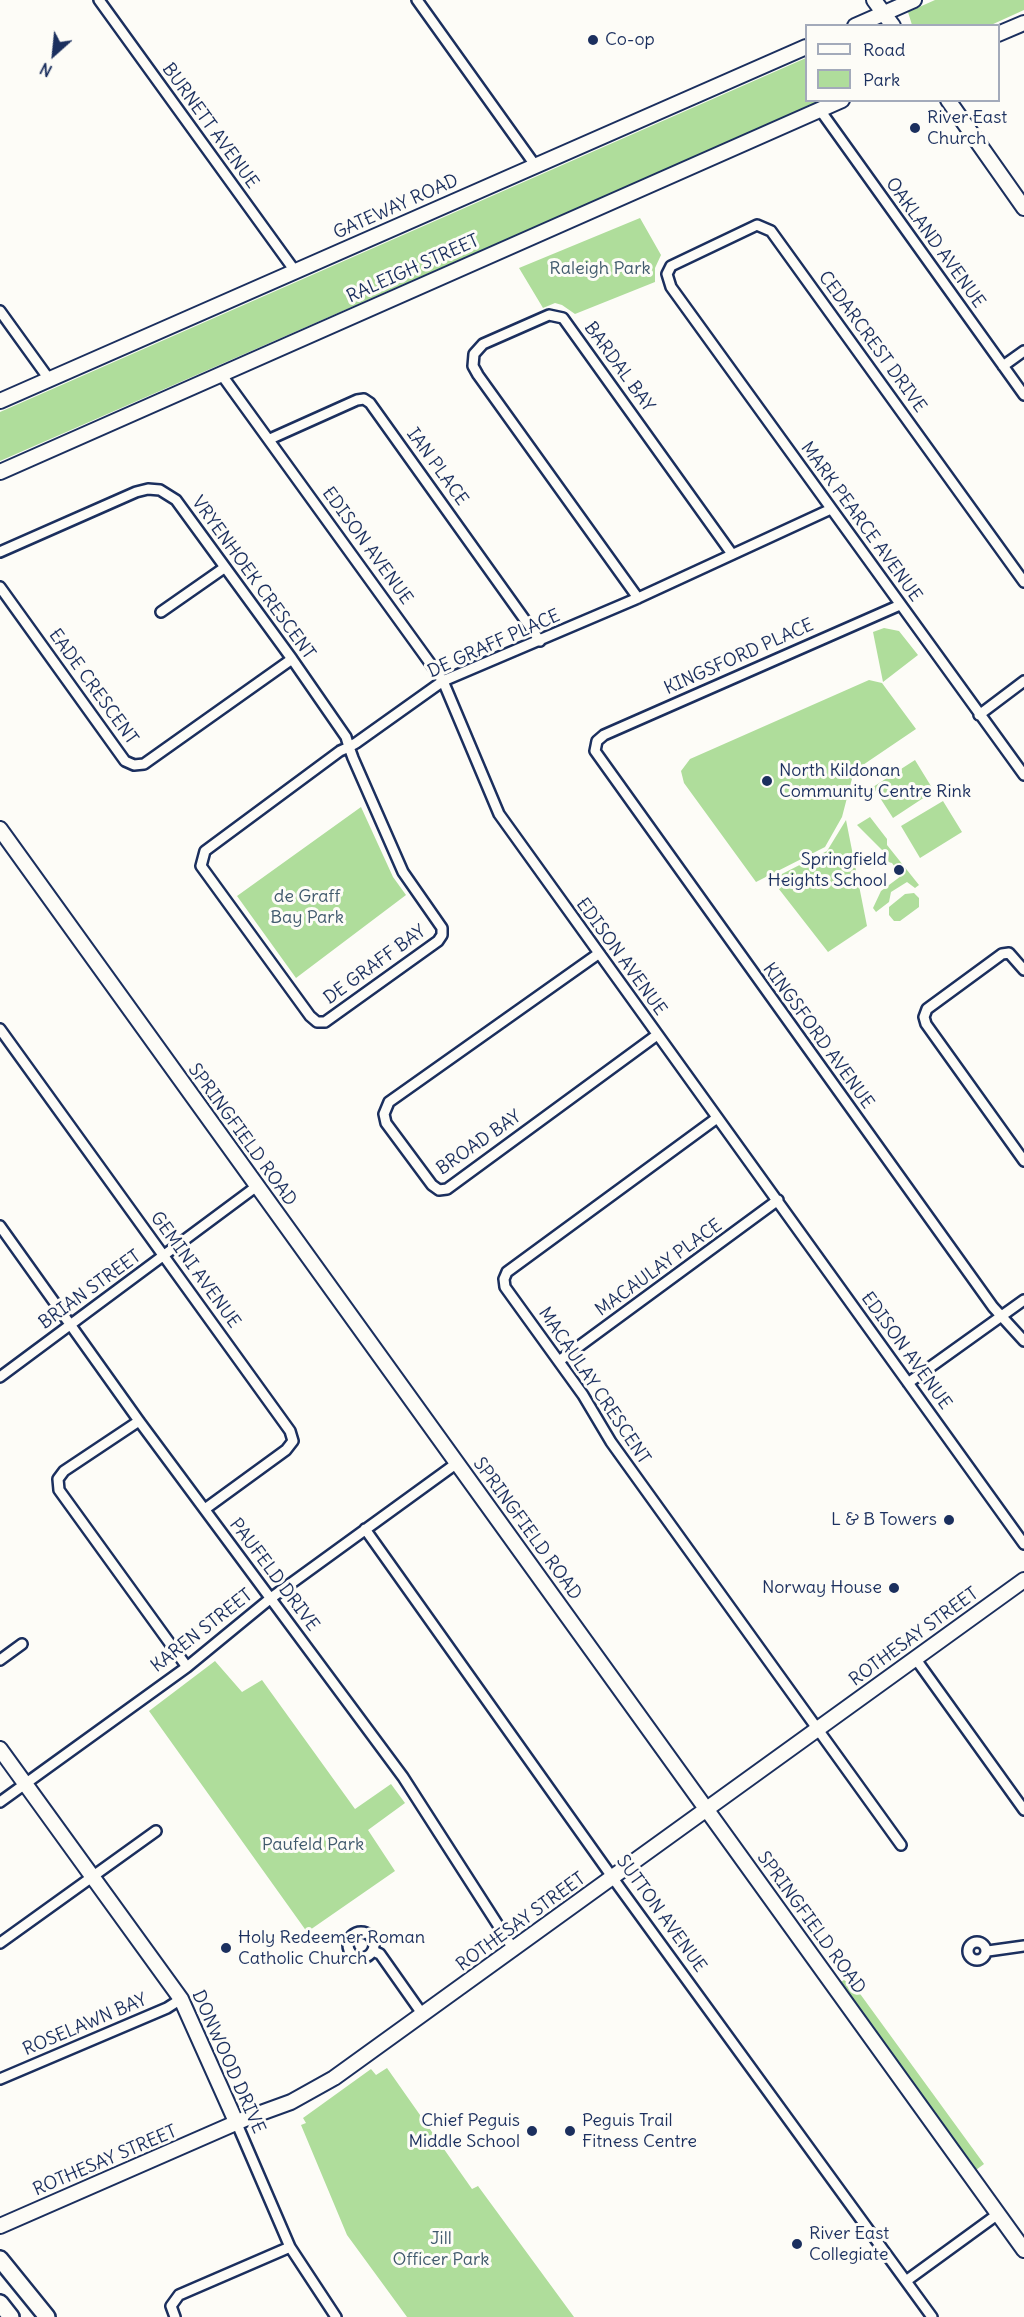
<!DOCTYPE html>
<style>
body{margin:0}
#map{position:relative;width:1024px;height:2317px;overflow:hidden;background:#fdfcf7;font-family:Delius,sans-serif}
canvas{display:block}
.legend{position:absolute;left:805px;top:24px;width:195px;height:78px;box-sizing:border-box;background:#fdfcf7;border:2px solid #a3aaba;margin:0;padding:8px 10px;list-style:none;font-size:18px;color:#1b2f5e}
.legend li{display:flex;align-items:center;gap:12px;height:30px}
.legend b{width:30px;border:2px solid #a3aaba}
.north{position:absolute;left:24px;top:24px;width:60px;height:60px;-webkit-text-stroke:4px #fdfcf7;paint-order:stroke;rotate:207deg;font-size:16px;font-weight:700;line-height:24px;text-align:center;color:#1b2f5e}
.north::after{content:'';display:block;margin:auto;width:21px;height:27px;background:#1b2f5e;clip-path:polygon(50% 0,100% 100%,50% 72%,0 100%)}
</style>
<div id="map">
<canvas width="1024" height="2317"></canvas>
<ul class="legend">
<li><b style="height:8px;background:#fdfcf7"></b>Road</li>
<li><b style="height:16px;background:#afdd9b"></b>Park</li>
</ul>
<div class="north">N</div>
</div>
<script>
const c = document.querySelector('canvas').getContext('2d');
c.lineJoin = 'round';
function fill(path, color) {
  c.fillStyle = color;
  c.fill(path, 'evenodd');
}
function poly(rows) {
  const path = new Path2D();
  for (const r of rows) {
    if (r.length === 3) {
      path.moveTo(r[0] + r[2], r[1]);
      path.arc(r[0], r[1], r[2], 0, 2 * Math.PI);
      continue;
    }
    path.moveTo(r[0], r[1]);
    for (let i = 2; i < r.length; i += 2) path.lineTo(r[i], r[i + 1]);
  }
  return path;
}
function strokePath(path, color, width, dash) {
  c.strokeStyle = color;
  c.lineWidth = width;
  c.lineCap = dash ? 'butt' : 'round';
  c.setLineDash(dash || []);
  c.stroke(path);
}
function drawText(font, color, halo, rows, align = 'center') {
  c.font = font + ' Delius,sans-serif';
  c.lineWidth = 6;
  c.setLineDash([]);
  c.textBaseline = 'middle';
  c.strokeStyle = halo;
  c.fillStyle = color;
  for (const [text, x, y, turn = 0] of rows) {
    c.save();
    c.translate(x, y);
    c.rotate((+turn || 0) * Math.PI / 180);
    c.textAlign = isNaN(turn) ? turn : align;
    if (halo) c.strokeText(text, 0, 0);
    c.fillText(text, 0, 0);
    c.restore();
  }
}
const green = poly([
 [935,0,1024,0,1024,10,991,25,912,25,908,12],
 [806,58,806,100,822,101,0,461,0,412],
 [640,218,661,255,655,268,655,282,575,314,562,305,555,303,543,308,519,268],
 [884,628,899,631,918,655,883,682,873,632],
 [869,680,882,683,916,729,854,771,842,817,825,847,756,882,684,783,681,771,690,759],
 [915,760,934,791,893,818,873,787],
 [943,801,962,832,920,858,901,826],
 [361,807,393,877,406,895,296,978,237,896],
 [870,817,887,839,887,845,919,885,915,888,907,882,891,892,889,902,876,912,873,908,881,891,901,876,892,863,888,862,886,854,857,825],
 [846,820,867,926,828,952,775,884,778,876,827,851],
 [914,893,919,898,919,907,900,921,894,921,889,915,889,907,905,894],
 [215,1661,242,1692,262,1680,355,1809,391,1784,405,1803,368,1830,395,1871,307,1932,149,1711],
 [844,1980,858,1991,984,2164,976,2170,841,1982],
 [387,2068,472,2189,478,2186,574,2317,407,2317,347,2235,301,2125,306,2123,303,2118,371,2069,376,2075]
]);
const street = poly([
 [99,0,295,271],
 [417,0,535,165],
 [820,110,1024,395],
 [0,311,49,379],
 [1003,366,1024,351],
 [221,374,443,681,499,814,1024,1544],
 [270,439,357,400,364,399,370,403,540,641],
 [0,552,136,492,148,489,160,490,176,500,292,659,346,737,349,747,353,758,403,872,442,928,442,935,438,941,325,1022,317,1022,310,1016,201,866,205,851,340,751,349,747,356,743,443,681,638,598,831,509],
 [1024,582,771,231,757,225,671,266,667,274,671,287,1024,775],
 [0,587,125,761,134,765,144,764,292,659],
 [638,598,478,375,473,366,474,354,483,344,549,315,563,318,732,554],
 [900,605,604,735,597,741,595,751,993,1307,1024,1341],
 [161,612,224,568],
 [979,715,1024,681],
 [598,954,389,1102,384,1114,386,1123,432,1185,439,1190,447,1189,657,1035],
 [1024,970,1009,953,1002,954,927,1009,924,1017,926,1024,1024,1161],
 [0,1029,290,1431,293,1441,286,1450,205,1509],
 [717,1118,507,1272,504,1279,505,1287,583,1395,611,1442,901,1845],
 [0,1226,139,1421,403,1777,514,1950],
 [559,1361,778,1200],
 [0,1377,257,1186],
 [908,1383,1024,1300],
 [139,1421,64,1471,58,1479,59,1490,187,1667],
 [365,1529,620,1888,932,2317],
 [915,1658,1024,1810],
 [0,1660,22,1644],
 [0,1802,187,1667,271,1598,457,1463],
 [361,1945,13],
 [977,1951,9],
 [0,1943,156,1831],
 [373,1951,380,1954,423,2015],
 [988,1951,1024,1946],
 [0,2079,167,2008,181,1999],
 [237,2124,290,2247,336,2317],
 [906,2281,998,2214],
 [175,2317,171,2306,179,2295,290,2247]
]);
const secondary = poly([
 [874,0,893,26],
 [855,26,914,0],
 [998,34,1024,23],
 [948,100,1024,208],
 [0,401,806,47],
 [0,472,842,100],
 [0,829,1024,2250],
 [0,1749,181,1999,237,2124],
 [0,2226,247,2118,291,2102,334,2078,1024,1580]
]);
const primary = poly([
 [0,2259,47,2317],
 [0,2303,11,2317]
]);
const markers = [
 [593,40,6,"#1b2f5e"],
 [915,128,6,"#1b2f5e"],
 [767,781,6,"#1b2f5e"],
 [899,870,6,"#1b2f5e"],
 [949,1520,6,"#1b2f5e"],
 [894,1588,6,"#1b2f5e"],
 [226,1948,6,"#1b2f5e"],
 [532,2131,6,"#1b2f5e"],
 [570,2131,6,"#1b2f5e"],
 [797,2244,6,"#1b2f5e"]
];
const poiNames = [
 ["Co-op",605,40],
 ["River East",927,118],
 ["Church",927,139],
 ["North Kildonan",779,771],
 ["Community Centre Rink",779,792],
 ["Springfield",887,860,"right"],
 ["Heights School",887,881,"right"],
 ["L & B Towers",937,1520,"right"],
 ["Norway House",882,1588,"right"],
 ["Holy Redeemer Roman",238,1938],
 ["Catholic Church",238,1959],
 ["Chief Peguis",520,2121,"right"],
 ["Middle School",520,2142,"right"],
 ["Peguis Trail",582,2121],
 ["Fitness Centre",582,2142],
 ["River East",809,2234],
 ["Collegiate",809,2255]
];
const streetNames = [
 ["BURNETT AVENUE",210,126,54],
 ["GATEWAY ROAD",396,207,-24],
 ["OAKLAND AVENUE",935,243,54],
 ["RALEIGH STREET",413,269,-24],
 ["CEDARCREST DRIVE",872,342,54],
 ["BARDAL BAY",619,367,54],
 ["IAN PLACE",437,467,54],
 ["MARK PEARCE AVENUE",861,522,54],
 ["EDISON AVENUE",367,546,54],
 ["VRYENHOEK CRESCENT",253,578,54],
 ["DE GRAFF PLACE",494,644,-24],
 ["KINGSFORD PLACE",739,657,-24],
 ["EADE CRESCENT",93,687,54],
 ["EDISON AVENUE",621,957,54],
 ["DE GRAFF BAY",375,965,-36],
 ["KINGSFORD AVENUE",818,1036,54],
 ["SPRINGFIELD ROAD",242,1135,54],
 ["BROAD BAY",479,1143,-35],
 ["MACAULAY PLACE",659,1268,-36],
 ["GEMINI AVENUE",195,1270,54],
 ["BRIAN STREET",90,1290,-36],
 ["EDISON AVENUE",906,1351,54],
 ["MACAULAY CRESCENT",594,1386,56],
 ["SPRINGFIELD ROAD",527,1529,54],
 ["PAUFELD DRIVE",274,1575,53],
 ["KAREN STREET",202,1631,-38],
 ["ROTHESAY STREET",914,1637,-36],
 ["SUTTON AVENUE",661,1914,54],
 ["ROTHESAY STREET",521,1922,-36],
 ["SPRINGFIELD ROAD",811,1923,54],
 ["ROSELAWN BAY",85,2025,-23],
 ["DONWOOD DRIVE",228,2062,66],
 ["ROTHESAY STREET",105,2161,-23]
];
const parkNames = [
 ["Raleigh Park",600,269],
 ["de Graff",307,897],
 ["Bay Park",307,918],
 ["Paufeld Park",313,1845],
 ["Jill",441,2239],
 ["Officer Park",441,2260]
];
fill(green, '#afdd9b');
strokePath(street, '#1b2f5e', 14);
strokePath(secondary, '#1b2f5e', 18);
strokePath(primary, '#1b2f5e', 20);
strokePath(street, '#fdfcf7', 9);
strokePath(secondary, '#fdfcf7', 14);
strokePath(primary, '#fdfcf7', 15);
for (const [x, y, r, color] of markers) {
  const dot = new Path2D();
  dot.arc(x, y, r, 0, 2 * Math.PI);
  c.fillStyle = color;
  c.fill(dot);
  strokePath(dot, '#fdfcf7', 2);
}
drawText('18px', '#1b2f5e', '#fdfcf7', poiNames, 'left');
drawText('18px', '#1b2f5e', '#fdfcf7', streetNames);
drawText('18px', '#405a6d', '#fdfcf7', parkNames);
</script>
